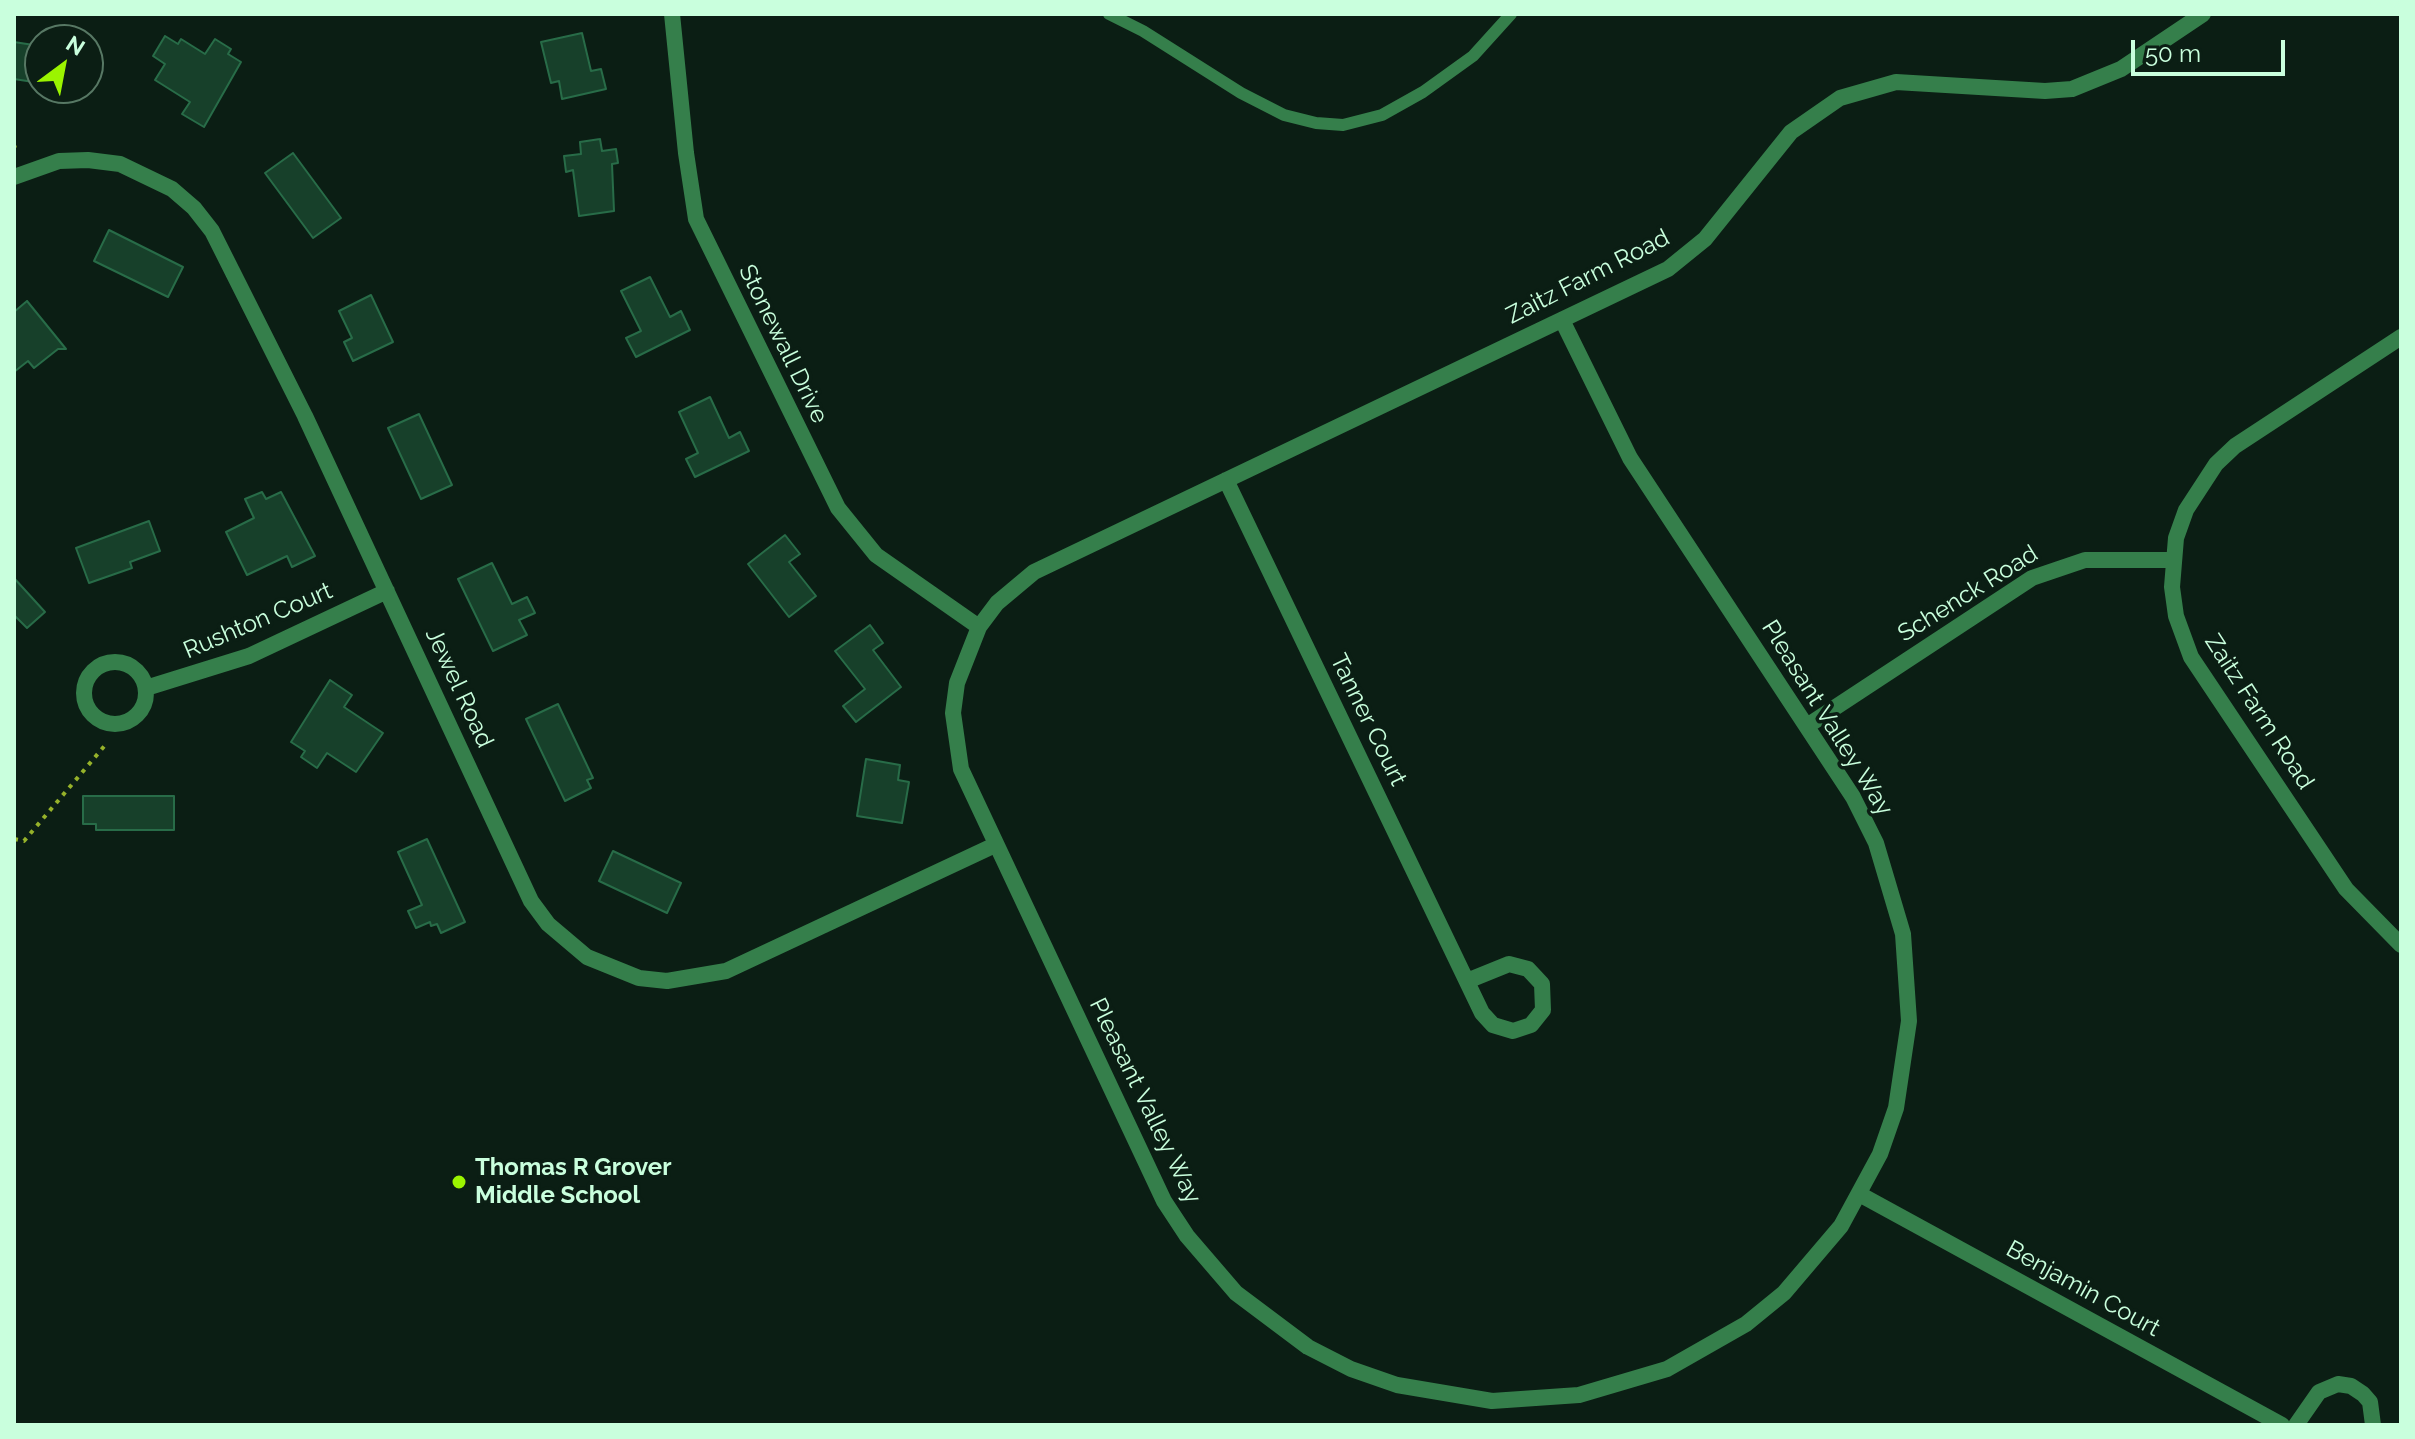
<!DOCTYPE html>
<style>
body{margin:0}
#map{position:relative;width:2415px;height:1439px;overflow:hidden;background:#0b1e14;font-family:Raleway,sans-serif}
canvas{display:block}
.frame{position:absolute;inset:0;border:16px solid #c9ffdd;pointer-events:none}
.north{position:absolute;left:24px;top:24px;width:80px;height:80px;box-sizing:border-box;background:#0b1e14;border:2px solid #577864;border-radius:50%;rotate:32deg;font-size:22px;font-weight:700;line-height:32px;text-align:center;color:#c9ffdd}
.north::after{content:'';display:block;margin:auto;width:28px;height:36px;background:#9bf400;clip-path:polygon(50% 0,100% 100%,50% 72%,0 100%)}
.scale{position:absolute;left:2131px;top:40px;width:154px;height:36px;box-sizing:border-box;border:4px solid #c9ffdd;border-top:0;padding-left:10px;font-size:24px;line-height:28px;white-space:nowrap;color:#c9ffdd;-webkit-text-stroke:6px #0b1e14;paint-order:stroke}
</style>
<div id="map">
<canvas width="2415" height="1439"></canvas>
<div class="frame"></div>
<div class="north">N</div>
<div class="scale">50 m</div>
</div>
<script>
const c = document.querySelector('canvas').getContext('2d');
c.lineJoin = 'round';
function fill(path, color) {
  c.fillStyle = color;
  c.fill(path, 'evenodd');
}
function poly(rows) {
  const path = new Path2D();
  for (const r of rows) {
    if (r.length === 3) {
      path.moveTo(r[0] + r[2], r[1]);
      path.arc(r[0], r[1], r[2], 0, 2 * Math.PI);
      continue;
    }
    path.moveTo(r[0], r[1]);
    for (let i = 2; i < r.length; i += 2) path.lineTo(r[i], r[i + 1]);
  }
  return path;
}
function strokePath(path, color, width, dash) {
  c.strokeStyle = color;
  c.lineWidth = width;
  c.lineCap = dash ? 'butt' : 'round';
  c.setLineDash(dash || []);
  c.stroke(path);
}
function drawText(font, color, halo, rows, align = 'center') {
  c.font = font + ' Raleway,sans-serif';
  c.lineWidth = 7;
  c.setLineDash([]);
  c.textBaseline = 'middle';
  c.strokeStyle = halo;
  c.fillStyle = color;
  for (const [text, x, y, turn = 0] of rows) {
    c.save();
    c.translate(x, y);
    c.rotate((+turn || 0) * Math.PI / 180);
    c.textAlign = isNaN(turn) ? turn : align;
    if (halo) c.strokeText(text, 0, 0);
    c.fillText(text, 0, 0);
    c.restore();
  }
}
const building = poly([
 [582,33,591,71,601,69,606,89,562,99,559,81,551,83,541,42,582,33],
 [165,36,178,44,181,39,205,54,215,39,231,49,228,54,241,62,204,127,182,114,190,102,155,80,165,64,153,56,165,36],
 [14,42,40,46,40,83,14,79,14,42],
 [600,139,602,151,616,149,618,163,612,164,614,211,579,216,573,170,566,172,564,156,581,154,580,142,600,139],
 [293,153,341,218,313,238,265,173,293,153],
 [109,230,183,267,168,297,94,261,109,230],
 [650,277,670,317,681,311,690,330,636,357,626,338,641,331,621,291,650,277],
 [371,295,393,342,353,361,344,342,352,338,339,311,371,295],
 [27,301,66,349,58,349,34,368,28,361,14,372,14,312,27,301],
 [710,397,729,438,740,432,749,451,695,477,686,459,698,453,679,412,710,397],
 [419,414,452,485,421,499,388,428,419,414],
 [262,492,266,499,281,492,315,556,292,567,287,556,247,575,226,532,254,518,245,499,262,492],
 [149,521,160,551,130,562,132,568,89,583,76,548,149,521],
 [785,535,800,554,789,562,816,596,789,617,748,564,785,535],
 [492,563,512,604,527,597,535,613,519,620,527,635,493,651,458,579,492,563],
 [14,578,45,612,27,628,14,615,14,578],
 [870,625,883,643,873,650,901,687,856,722,843,706,865,689,835,651,870,625],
 [330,680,352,695,344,707,383,733,356,772,327,753,317,768,301,757,305,751,291,742,330,680],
 [558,704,593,778,587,780,591,788,565,801,526,719,558,704],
 [866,759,900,765,898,780,909,782,902,823,857,816,866,759],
 [83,796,174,796,174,830,96,830,96,824,83,824,83,796],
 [427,839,465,922,441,933,437,924,431,926,430,922,416,928,408,911,422,905,398,852,427,839],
 [613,851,681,883,667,913,599,881,613,851]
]);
const path = poly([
 [14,145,15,148],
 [14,839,24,841,107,743]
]);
const lane = poly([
 [1109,14,1143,31,1241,93,1284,115,1316,123,1343,125,1382,115,1423,92,1473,56,1511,14]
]);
const street = poly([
 [672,14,686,153,696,219,838,508,876,555,979,627],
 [14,177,59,161,88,160,120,164,172,189,194,208,212,231,305,416,531,901,548,924,587,957,639,978,667,981,726,971,995,845],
 [1562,320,1630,458,1853,797,1876,843,1903,934,1909,1021,1896,1108,1880,1154,1841,1226,1784,1293,1746,1324,1667,1369,1579,1395,1492,1401,1397,1385,1351,1369,1308,1347,1236,1293,1187,1236,1164,1201,961,769,953,713,957,683,979,627,997,603,1034,572,1668,269,1705,239,1791,132,1840,98,1896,82,2045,91,2072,89,2121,69,2203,14],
 [2401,337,2235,446,2216,464,2186,510,2176,538,2172,587,2176,616,2191,657,2346,889,2401,945],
 [1226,480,1482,1013,1493,1025,1513,1031,1531,1025,1543,1010,1542,984,1528,969,1509,964,1467,981],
 [115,693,31],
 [146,688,249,656,387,591],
 [1807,726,2032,578,2085,560,2173,560],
 [1861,1195,2282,1425],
 [2296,1425,2319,1392,2338,1384,2351,1386,2363,1394,2370,1402,2373,1425]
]);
const markers = [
 [459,1182,8,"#9bf400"]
];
const streetNames = [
 ["Zaitz Farm Road",1588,277,-27],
 ["Stonewall Drive",783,344,64],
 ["Schenck Road",1968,594,-32],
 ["Rushton Court",258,621,-23],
 ["Jewel Road",459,688,65],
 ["Zaitz Farm Road",2259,712,57],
 ["Pleasant Valley Way",1827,718,58],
 ["Tanner Court",1368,720,64],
 ["Pleasant Valley Way",1145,1101,64],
 ["Benjamin Court",2083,1289,29]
];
const poiNames = [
 ["Thomas R Grover",475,1168],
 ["Middle School",475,1196]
];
fill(building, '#17402a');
strokePath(building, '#286c48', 2);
strokePath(path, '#96b22a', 4, [4, 6]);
strokePath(lane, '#357f4b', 12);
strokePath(street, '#357f4b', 16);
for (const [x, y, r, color] of markers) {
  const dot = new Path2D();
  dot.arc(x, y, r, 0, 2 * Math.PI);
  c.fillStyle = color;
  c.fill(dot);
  strokePath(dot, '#0b1e14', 3);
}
drawText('24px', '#c9ffdd', '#0b1e14', streetNames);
drawText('bold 24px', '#c9ffdd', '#0b1e14', poiNames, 'left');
</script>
